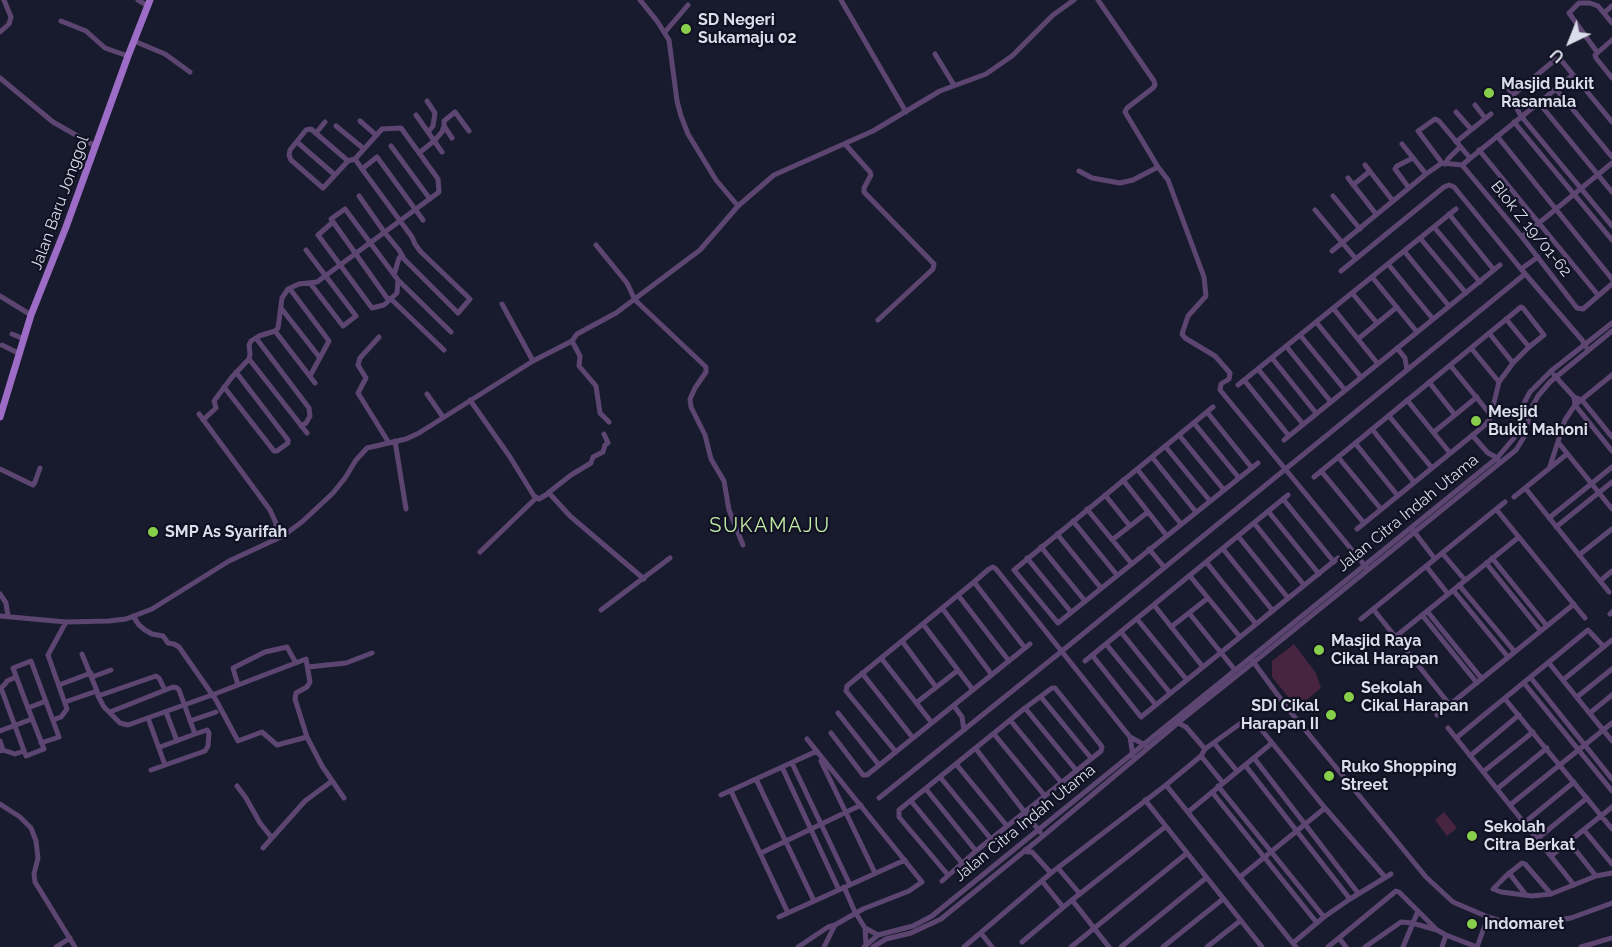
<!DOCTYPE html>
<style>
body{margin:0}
#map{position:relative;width:1612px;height:947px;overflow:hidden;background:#181b2d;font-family:Raleway,sans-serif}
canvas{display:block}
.north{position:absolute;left:1540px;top:12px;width:60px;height:60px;-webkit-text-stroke:4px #101123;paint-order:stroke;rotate:223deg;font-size:16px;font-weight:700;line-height:24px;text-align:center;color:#daddea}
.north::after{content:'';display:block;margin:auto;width:21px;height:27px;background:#daddea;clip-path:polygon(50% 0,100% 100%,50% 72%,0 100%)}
</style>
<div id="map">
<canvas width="1612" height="947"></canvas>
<div class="north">U</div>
</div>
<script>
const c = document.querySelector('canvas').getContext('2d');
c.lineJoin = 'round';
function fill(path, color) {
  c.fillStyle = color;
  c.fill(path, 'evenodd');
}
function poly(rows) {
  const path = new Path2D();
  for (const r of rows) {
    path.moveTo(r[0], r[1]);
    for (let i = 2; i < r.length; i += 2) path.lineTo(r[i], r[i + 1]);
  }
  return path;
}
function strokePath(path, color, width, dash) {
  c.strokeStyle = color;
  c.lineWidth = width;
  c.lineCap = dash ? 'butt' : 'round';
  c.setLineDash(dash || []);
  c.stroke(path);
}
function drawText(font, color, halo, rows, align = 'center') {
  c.font = font + ' Raleway,sans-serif';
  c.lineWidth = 4.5;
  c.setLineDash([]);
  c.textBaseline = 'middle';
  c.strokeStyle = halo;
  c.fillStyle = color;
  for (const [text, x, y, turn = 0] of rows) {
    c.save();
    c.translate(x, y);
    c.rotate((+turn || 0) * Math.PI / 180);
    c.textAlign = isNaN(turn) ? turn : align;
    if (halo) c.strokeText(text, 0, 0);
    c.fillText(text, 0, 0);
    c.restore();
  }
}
const green = poly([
 [1294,644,1316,673,1321,688,1297,708,1272,677,1272,661],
 [1444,812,1457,828,1447,836,1435,820]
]);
const minor = poly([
 [138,0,148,6],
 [640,0,657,21,669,40,677,101,681,116,688,134,716,180,738,206],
 [841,0,906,112],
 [1098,0,1154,81,1155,85,1153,88,1127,108,1125,112,1158,167,1168,180,1204,277,1206,296,1188,316,1182,334,1185,338,1215,356,1230,373,1229,379,1221,384,1220,390,1366,567],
 [1604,13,1612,6],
 [61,21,86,31,105,48,128,56],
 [0,32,9,24,11,17,4,0],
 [665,32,688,5],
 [1612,40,1595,55,1596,58,1612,78],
 [134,41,165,54,190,72],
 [1597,52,1569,13,1579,3,1590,3,1598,6,1612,23],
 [935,54,954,85],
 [0,78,53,122,95,146],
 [1506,85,1513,95],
 [1556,89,1612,157],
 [427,101,435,113,433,126,428,132],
 [1539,103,1612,192],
 [1475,105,1485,118],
 [1456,112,1471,129],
 [416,115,442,152],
 [360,121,376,135],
 [1514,122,1612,240],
 [1612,122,1561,60,1559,59,1556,59,1513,95,1511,98,1521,116,1612,226],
 [336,126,364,149],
 [316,133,325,122],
 [1497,136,1612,279],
 [452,138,444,126,444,121,455,112,469,131],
 [297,142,335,175],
 [1456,142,1491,114],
 [845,144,870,172,871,175,864,188,864,192,934,264,933,269,878,320],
 [1402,144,1426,174],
 [391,146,430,199],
 [1479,150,1598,295],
 [419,153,434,141,442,132,444,126],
 [348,161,311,129,306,130,290,150,289,155,291,160,323,188,348,161,355,159],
 [1442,163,1418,131,1435,119,1439,121,1470,158],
 [1445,164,1448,159,1460,147],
 [1365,165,1393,201],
 [1462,165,1522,237,1577,308,1583,309,1612,284],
 [1079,171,1092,178,1120,183,1133,180,1158,167],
 [1348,178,1376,214],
 [1353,185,1369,172],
 [1409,188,1395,169,1397,166,1413,158],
 [359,196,385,233,399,250,404,259,458,313,470,299,420,251,415,244,412,237,362,169,377,157,423,220],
 [1333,196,1360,229],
 [1315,210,1356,259],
 [1449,214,1494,270],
 [333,222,318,235,372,308,384,305,397,293,398,280],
 [1434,227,1480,282],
 [1522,237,1612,163],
 [1420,238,1466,293],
 [596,245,627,283,635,300,706,367,706,372,695,388,690,399,691,407,705,435,711,459,724,481,729,510,743,545],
 [306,250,356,316,343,326,310,283],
 [1332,251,1426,174,1442,163,1462,165,1573,75],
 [1404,251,1449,306],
 [1388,264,1433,319],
 [1521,269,1538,257],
 [1341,271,1444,187,1449,185,1454,187,1521,269,1582,340,1586,347],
 [394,275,399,258,402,255],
 [1372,277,1417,332],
 [290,289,329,341,310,376],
 [1352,293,1377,323],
 [0,296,31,315],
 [502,304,533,361],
 [281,308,320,358],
 [1333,308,1378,364],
 [1506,319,1529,347],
 [1316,322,1361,377],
 [275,331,315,383],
 [1489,333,1513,363],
 [12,334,24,339],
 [1300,335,1345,390],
 [379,337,360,358,358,365,366,378,358,393,389,443],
 [256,338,309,408,310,416,306,423,301,426],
 [1358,339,1397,307],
 [572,341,580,356,579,366,596,386,600,413,609,422],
 [2,345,20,354],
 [1286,346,1331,402],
 [1397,348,1405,358,1407,370],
 [1471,348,1499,382],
 [444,350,391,299,387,298,331,219,345,209,398,280,451,332],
 [1272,358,1316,413],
 [249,359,307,433],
 [1450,365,1490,414],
 [1258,369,1303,424],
 [1554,375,1574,397],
 [1244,380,1289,436],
 [1429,382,1455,415],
 [1238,385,1456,209],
 [224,387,274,451,277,451,288,443,288,440,236,372],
 [427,394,443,417],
 [470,400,510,457,534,496,539,499,549,493,570,516,644,579],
 [1407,400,1450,453],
 [1213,407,1014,570,1058,623,1258,463],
 [1207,412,1252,468],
 [199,414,270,510,276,523,275,540],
 [1389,416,1432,468],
 [203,420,216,408,214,401,232,377,249,359,250,354,249,345,251,341,259,336,275,331,278,328,282,298,288,289,299,284,317,282,439,192,438,179,401,128,382,129,355,159,362,169],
 [1194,423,1239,478],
 [1372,429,1414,482],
 [1434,432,1477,397],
 [1179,435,1224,490],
 [1472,435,1488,453,1494,456,1499,461],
 [1612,437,1582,400,1574,397,1575,405,1612,451],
 [1284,440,1500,265],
 [395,441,406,509],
 [1558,442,1612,509],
 [1355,443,1398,496],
 [1165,446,1210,501],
 [1152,457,1196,512],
 [1338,457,1381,509],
 [1550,466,1565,420,1575,405,1612,375],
 [0,469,33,485,35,482,40,468],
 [1137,469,1181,524],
 [1321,471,1364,523],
 [1314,477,1521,307,1523,308,1544,335,1529,347,1513,363,1499,382,1490,419,1485,425,1357,529],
 [1123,480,1167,536],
 [1526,489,1609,592],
 [548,493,571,475,591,463,593,457,603,452,605,445,608,443,604,434],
 [1105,495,1130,526],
 [1514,497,1567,454],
 [1283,499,1334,562],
 [1087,509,1132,564],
 [1496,509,1585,618],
 [1268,511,1319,574],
 [1549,518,1612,467],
 [1073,521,1117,575],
 [1254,523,1304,585],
 [1556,527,1612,482],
 [1412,529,1435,559],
 [1057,534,1101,588],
 [1238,536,1288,598],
 [1112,540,1148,512],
 [1041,547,1085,601],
 [1149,549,1164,567],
 [1223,549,1273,611],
 [480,552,536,498],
 [1442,553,1465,580],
 [1579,555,1612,529],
 [1027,558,1071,612],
 [1492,558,1547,626],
 [1206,562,1256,624],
 [1486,563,1541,631],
 [1426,566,1448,594],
 [1190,576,1240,637],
 [1600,581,1612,571],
 [974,582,1025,648],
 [1459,585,1515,652],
 [1453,590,1508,657],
 [0,594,6,603,8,616],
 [958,595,1009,661],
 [1154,605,1203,667],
 [942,608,992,675],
 [1373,609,1450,705],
 [601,610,670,558],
 [1427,611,1482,679],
 [1189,613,1235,670],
 [1610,614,1612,612],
 [1422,615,1477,683],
 [0,616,66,622,109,621,126,619,152,609,229,561,283,536,303,521,333,493,345,478,356,460,367,448,406,439,419,433,533,361,572,341,577,334,616,313,700,250,738,206,774,175,873,131,940,91,986,74,1012,56,1053,15,1074,0],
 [133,616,139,625,145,630,152,634,163,636,168,643,174,644,179,647,216,700,238,741,262,732,277,745,307,737],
 [1137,619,1187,680],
 [1361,619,1505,502],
 [923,624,973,690],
 [1171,627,1208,598],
 [1121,632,1170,693],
 [1395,637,1519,537],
 [902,641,936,687],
 [1106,644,1156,705],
 [82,654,97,691],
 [1092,655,1141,717,1338,558],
 [881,658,932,723],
 [1252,660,1288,709,1426,877,1453,902,1488,917,1507,923,1535,924,1571,918,1612,903],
 [1085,661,1288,495],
 [1549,663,1612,741],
 [308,667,346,663,372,653],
 [862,673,913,738],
 [92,677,111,670],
 [1531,678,1612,779],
 [1563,680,1612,640],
 [1524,683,1612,791],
 [59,685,91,673],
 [238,685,233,668,265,652,287,647,296,663],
 [1,688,26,756,44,749,28,708,13,668,31,661,59,737,41,743],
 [0,689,6,683,7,681,16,677],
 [98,696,156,676,159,678,165,690],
 [1041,697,1091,758],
 [1577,697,1612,669],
 [1505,699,1612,829],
 [65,702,97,691,98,696,104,707,120,723,128,725,212,695,306,659,310,682,307,687,296,693,295,699,307,737,322,766,344,798],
 [916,703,957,671],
 [954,706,962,717,964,730],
 [28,708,46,701],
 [1025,708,1076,770],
 [110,712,173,687,177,688,179,690,195,734,160,747],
 [166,712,177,741],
 [838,713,879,765],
 [1590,713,1612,695],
 [1437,715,1574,604],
 [148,718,165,765],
 [53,720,61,717,67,709,48,655,66,622],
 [1010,720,1061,782],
 [190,721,216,712],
 [1176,722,1186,727,1205,749],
 [1448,728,1574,885],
 [0,731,32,719],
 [831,733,863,775,867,775,1030,644],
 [994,734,1045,796],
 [1130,737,1133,756],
 [1456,738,1588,630,1604,647],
 [0,741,3,750],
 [1214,743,1237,771],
 [976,749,1040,832],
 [0,751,3,750,15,754,24,751],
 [896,752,846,691,847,686,974,582,989,569,993,567,996,569,1130,737,1145,745],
 [1201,756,1223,783],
 [1470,756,1519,715],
 [1254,758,1358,893],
 [821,761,875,873],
 [792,763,850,885],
 [956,764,1007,826],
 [1245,765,1350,899],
 [782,767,839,890],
 [151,770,205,751,208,746,209,733,207,730,195,734],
 [1483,772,1533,732],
 [940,777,991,839],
 [756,779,814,901],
 [1166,785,1296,947],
 [237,786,246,798,260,823,272,838],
 [1218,786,1324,917],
 [926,789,976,851],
 [1497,789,1547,748],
 [731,791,788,913],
 [1212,792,1317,923],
 [721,795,817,751,817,753],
 [879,798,1062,651,1525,274],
 [1145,800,1262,947],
 [911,801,962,863],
 [0,804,20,817,31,828,36,841,38,858,34,874,35,882,75,947],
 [1510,805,1612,723],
 [1188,812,1272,743],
 [1524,823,1574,782],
 [1584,830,1612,864],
 [1537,839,1587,798],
 [1569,842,1596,876],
 [263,848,305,801,332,781],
 [1025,850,1027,852,1032,852,1051,873],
 [761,853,861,805],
 [1551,856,1612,807],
 [1058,868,1080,894],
 [1509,873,1526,895],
 [1240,877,1325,808],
 [942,881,976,851,1101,751,1102,747,1100,744,1055,688,1052,688,1025,708,899,810,899,817,948,875],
 [1042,881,1063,907],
 [844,887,855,912,865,928,878,935],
 [1551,894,1525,864,1522,863,1507,875,1493,889,1501,892,1532,896,1551,894,1596,876,1612,873],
 [1072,900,1109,947],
 [779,917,905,860],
 [865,928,866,944],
 [981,933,992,947],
 [1339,938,1346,947],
 [1022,942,1072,900,1165,827],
 [1293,943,1324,917,1350,899,1391,874],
 [56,947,70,938],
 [798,947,828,927,835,925,863,909,909,891,922,882,807,739],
 [824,947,835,925],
 [864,947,878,935,913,926,932,916,1497,458,1514,438,1517,431,1525,401,1530,392,1551,371,1612,323],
 [873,947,886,939,911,933,941,919,1043,836,1185,717,1259,658,1516,450,1524,437,1531,409,1538,396,1550,382,1612,331],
 [964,947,1051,873,1166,785,1201,756,1205,749,1241,723,1251,719,1256,723,1325,808,1385,877],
 [1071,947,1186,854],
 [1121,947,1206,878],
 [1163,947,1223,899],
 [1207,947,1240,921],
 [1328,947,1396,891,1399,892,1437,930],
 [1365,947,1401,922,1412,923,1437,930,1446,935,1477,947],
 [1403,947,1418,911],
 [1442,947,1446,935],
 [1477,947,1488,917],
 [1581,947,1612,938]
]);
const major = poly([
 [0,417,31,315,66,227,128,56,150,0]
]);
const markers = [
 [686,29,6,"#87cf4a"],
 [1489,93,6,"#87cf4a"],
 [1476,421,6,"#87cf4a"],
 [153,532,6,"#87cf4a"],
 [1319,650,6,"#87cf4a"],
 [1349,697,6,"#87cf4a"],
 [1331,715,6,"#87cf4a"],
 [1329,776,6,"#87cf4a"],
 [1472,836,6,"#87cf4a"],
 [1472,924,6,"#87cf4a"]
];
const poiNames = [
 ["SD Negeri",698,20],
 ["Sukamaju 02",698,38],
 ["Masjid Bukit",1501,84],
 ["Rasamala",1501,102],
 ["Mesjid",1488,412],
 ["Bukit Mahoni",1488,430],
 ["SMP As Syarifah",165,532],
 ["Masjid Raya",1331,641],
 ["Cikal Harapan",1331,659],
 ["Sekolah",1361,688],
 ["Cikal Harapan",1361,706],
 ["SDI Cikal",1319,706,"right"],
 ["Harapan II",1319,724,"right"],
 ["Ruko Shopping",1341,767],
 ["Street",1341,785],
 ["Sekolah",1484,827],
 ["Citra Berkat",1484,845],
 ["Indomaret",1484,924]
];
const streetNames = [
 ["Jalan Baru Jonggol",60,203,-70],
 ["Blok Z 19/01-62",1531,229,51],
 ["Jalan Citra Indah Utama",1408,513,-39],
 ["Jalan Citra Indah Utama",1025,823,-39]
];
const quarterNames = [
 ["SUKAMAJU",770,526]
];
fill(green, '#47243f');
strokePath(minor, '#5c4671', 5);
strokePath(major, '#9c6cc6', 7);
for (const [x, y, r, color] of markers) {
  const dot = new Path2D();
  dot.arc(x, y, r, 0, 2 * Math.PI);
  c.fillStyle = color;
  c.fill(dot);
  strokePath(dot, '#101123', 2);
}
drawText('bold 16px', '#daddea', '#101123', poiNames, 'left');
drawText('16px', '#daddea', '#101123', streetNames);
c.letterSpacing = '1.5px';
drawText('20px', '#c2eaa6', '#101123', quarterNames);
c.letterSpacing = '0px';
</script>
